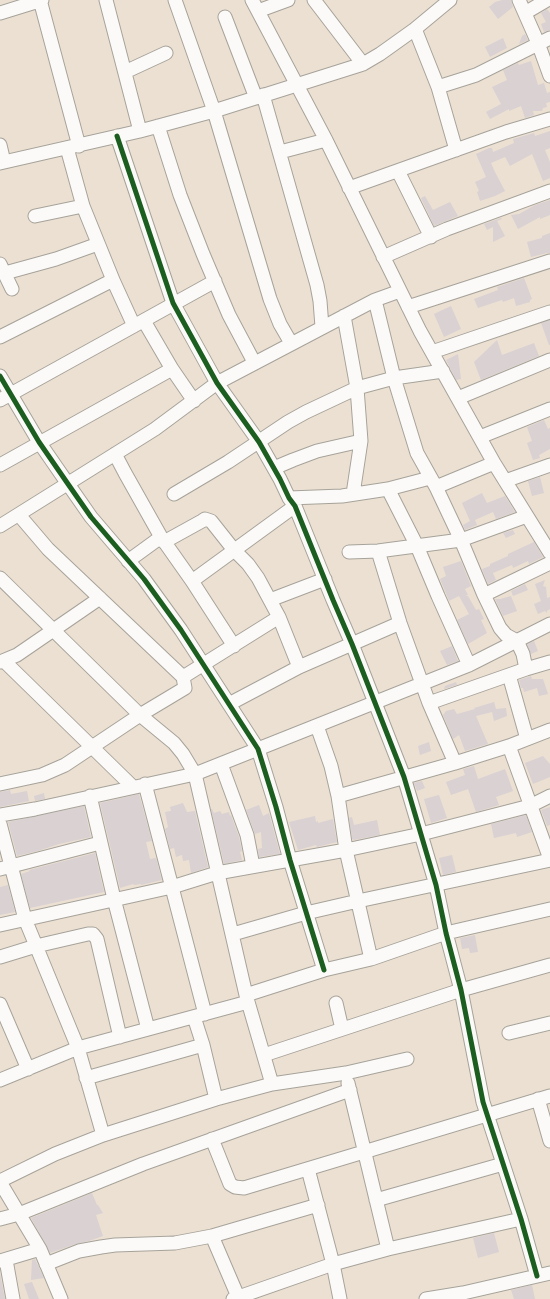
<!DOCTYPE html>
<style>
body{margin:0}
canvas{display:block;background:#ece0d2}
</style>
<canvas width="550" height="1299"></canvas>
<script>
const c = document.querySelector('canvas').getContext('2d');
c.lineJoin = 'round';
function fill(path, color) {
  c.fillStyle = color;
  c.fill(path, 'evenodd');
}
function poly(rows) {
  const path = new Path2D();
  for (const r of rows) {
    path.moveTo(r[0], r[1]);
    for (let i = 2; i < r.length; i += 2) path.lineTo(r[i], r[i + 1]);
  }
  return path;
}
function strokePath(path, color, width, dash) {
  c.strokeStyle = color;
  c.lineWidth = width;
  c.lineCap = dash ? 'butt' : 'round';
  c.setLineDash(dash || []);
  c.stroke(path);
}
const building = poly([
 [502,0,511,0,513,7,498,19,489,7,495,2],
 [547,9,550,13,550,30,544,32,541,24,546,22,541,13],
 [525,34,528,40,519,44,522,36],
 [503,38,507,48,490,57,485,47],
 [531,61,538,85,544,83,547,93,550,92,550,102,546,103,547,107,543,108,542,111,533,111,534,115,525,118,521,106,509,111,509,109,490,119,486,112,501,104,492,87,507,80,503,70,518,63,519,65],
 [550,131,550,148,545,150,550,162,550,178,543,181,532,154,510,166,505,157,491,163,495,172,505,191,495,196,480,201,477,192,479,191,475,182,486,177,476,154,489,148,492,148,493,152,514,143,513,139,534,133,535,136],
 [425,196,433,210,450,202,458,216,434,226,421,198],
 [550,200,550,215,540,219,540,217,518,229,511,215,519,214,535,205],
 [501,218,502,219,497,221,505,236,493,242,493,227,487,230,484,224],
 [550,233,550,253,547,253,531,257,527,242,542,238,542,236],
 [524,278,532,299,530,300,530,302,516,306,514,298,503,302,502,300,478,308,474,299,498,290,497,287],
 [451,306,461,329,444,337,434,314],
 [550,320,550,345,549,345,541,323],
 [497,340,502,355,534,343,539,356,481,380,474,362],
 [458,354,461,379,456,380,446,360],
 [544,420,548,429,550,428,550,449,539,455,540,458,533,460,527,443,532,441,527,427],
 [540,477,544,493,532,496,528,481],
 [482,493,487,503,505,496,515,512,496,519,493,512,475,520,477,525,465,530,463,525,470,521,462,503],
 [513,530,515,534,506,538,503,533],
 [534,542,543,557,529,564,528,561,513,568,512,565,493,573,496,580,488,584,482,569,490,566,490,564,508,556,508,554],
 [461,561,471,586,465,589,468,595,465,596,468,596,476,610,479,609,484,619,481,620,487,633,468,644,457,620,469,614,459,596,449,601,440,579,446,576,443,567],
 [545,580,543,586,546,587,547,598,550,597,550,609,547,611,547,613,545,611,538,614,534,604,541,601,535,584],
 [525,584,528,590,513,596,511,591],
 [511,596,517,611,503,616,495,599,500,599],
 [534,641,538,651,531,654,527,644],
 [452,646,458,661,447,665,440,651],
 [531,676,532,679,543,679,548,694,539,696,537,688,524,692,523,688,521,688,519,680],
 [456,682,457,685,444,689,445,686],
 [494,702,496,709,506,708,507,716,494,721,492,712,476,716,488,744,465,751,459,735,453,739,443,715,446,711,454,709,457,714,475,709,474,708],
 [429,742,431,751,420,755,418,746],
 [543,756,550,764,550,777,533,784,525,763],
 [474,766,478,779,505,769,513,791,496,797,499,805,476,812,468,789,451,795,446,782,465,775,463,769],
 [422,781,425,788,417,791,414,783],
 [10,790,11,794,27,791,29,801,0,807,0,792],
 [44,793,45,799,35,801,34,796],
 [139,794,152,841,146,842,150,859,156,858,162,880,141,885,141,884,134,885,133,884,120,888,100,803],
 [439,795,447,818,431,823,424,799],
 [183,803,187,812,195,811,208,867,191,873,189,860,183,861,182,855,176,857,174,848,170,849,165,829,168,827,165,812,171,811,170,807],
 [259,805,263,816,269,813,280,854,259,857,258,849,262,848,261,832,255,834,246,810],
 [84,806,91,837,59,844,38,851,17,856,8,822],
 [550,807,550,825,547,826,541,810],
 [211,809,212,809,214,813,220,811,222,814,229,812,230,816,231,815,239,837,242,851,240,852,242,860,224,864],
 [526,815,532,832,517,837,516,833,494,838,491,824],
 [315,816,316,822,318,821,318,823,333,819,337,842,317,847,316,845,298,850,289,822],
 [352,817,354,825,377,820,380,835,354,840,352,839,349,818],
 [95,853,104,892,30,908,21,874,30,871,29,870],
 [452,855,456,872,443,875,439,858],
 [8,885,15,912,0,915,0,887],
 [475,935,478,952,470,953,469,948,462,949,460,938],
 [92,1193,97,1205,98,1205,103,1213,96,1215,103,1236,89,1241,76,1244,50,1253,31,1218],
 [494,1233,499,1252,478,1258,473,1238],
 [35,1259,44,1278,31,1280,32,1260],
 [0,1273,5,1299,0,1299],
 [32,1282,39,1299,29,1299,24,1284],
 [532,1285,535,1299,514,1299,511,1290]
]);
const minor = poly([
 [40,0,79,146],
 [106,0,140,131],
 [175,0,214,111,270,299,280,324,291,343],
 [252,0,326,140,420,331,494,463,550,553],
 [314,0,363,64],
 [519,0,538,43,550,76],
 [258,11,288,0],
 [0,13,42,0],
 [525,13,547,0],
 [225,17,256,98],
 [415,29,438,87,456,150],
 [125,72,166,53],
 [438,87,476,75,550,38],
 [263,95,317,285,320,301,322,327],
 [158,126,180,195,203,254,229,315,254,362],
 [117,136,173,303,217,383,259,442,280,479,289,498,295,506,333,600,352,644,404,777,436,885,446,933,461,990,483,1102,521,1219,537,1276],
 [0,145,4,162],
 [67,148,83,206,113,280,134,326],
 [280,152,326,140],
 [0,163,140,131,214,111,363,64,380,54,415,29,450,0],
 [398,171,431,237],
 [349,188,506,132,550,119],
 [35,216,83,206],
 [383,257,447,229,550,191],
 [0,264,12,289],
 [5,273,56,259,98,244],
 [375,300,394,378,417,453,436,487,461,540,484,595,500,628,506,635,517,641,523,654,526,669],
 [408,307,550,261],
 [344,316,357,388,361,441,353,494],
 [144,321,172,369,194,401],
 [0,337,113,280],
 [432,352,550,312],
 [0,376,39,442,68,484,91,517,144,579,181,630,258,749,276,807,290,860,324,970],
 [458,398,550,360],
 [0,400,215,281],
 [480,437,550,409],
 [115,454,125,473,161,537,192,581,234,646],
 [0,465,172,369],
 [274,468,293,460,317,451,361,441],
 [505,481,550,465],
 [436,487,494,463],
 [388,489,417,546,438,596,469,665],
 [174,494,228,462,288,422,306,412,357,388,394,378,443,371],
 [289,498,342,496,388,489,430,478],
 [19,515,48,549,183,677],
 [0,526,155,429,217,383,375,300,400,291],
 [164,542,202,521,205,519,211,521,234,550,248,564,258,578,279,617,299,667],
 [378,551,400,623,429,703,455,763],
 [349,552,378,551,461,540,527,516],
 [128,561,161,537],
 [0,578,140,715,174,743,183,754,195,774,246,995,272,1084],
 [192,581,295,506],
 [484,595,550,563],
 [270,600,325,579],
 [4,661,133,787],
 [0,662,17,655,100,598],
 [509,675,527,739],
 [429,703,526,669,550,662],
 [229,704,299,667,400,623],
 [317,726,331,766,338,796,346,850,371,959],
 [509,746,550,859],
 [221,764,247,835,253,866],
 [0,784,42,775,65,765,140,715,185,688,183,677,279,617],
 [145,784,205,1014],
 [90,796,114,899,148,1029],
 [338,796,455,763,509,746,550,730],
 [0,815,35,809,195,774,469,665,550,624],
 [0,824,25,919,78,1048,103,1135],
 [0,869,100,843],
 [0,925,172,887,217,873,346,850,421,834,530,806,550,796],
 [233,934,306,913,358,901,550,860],
 [0,957,36,946,88,934,93,934,97,939,120,1037],
 [246,995,324,970,371,959,446,933,550,909],
 [336,1003,342,1029],
 [0,1004,28,1069],
 [194,1017,203,1045,216,1099],
 [509,1033,550,1023],
 [264,1055,461,990,550,965],
 [86,1078,203,1045],
 [0,1080,78,1048,248,1002],
 [348,1083,388,1249],
 [538,1099,550,1141],
 [212,1139,230,1184,235,1187,244,1188,550,1096],
 [308,1169,333,1264,340,1299],
 [0,1181,55,1154,103,1135,216,1099,272,1084,346,1073,407,1059],
 [0,1182,40,1249,61,1299],
 [376,1200,503,1164],
 [0,1219,19,1214,143,1164,350,1090],
 [212,1236,239,1299],
 [6,1260,13,1299],
 [0,1261,40,1249],
 [46,1264,79,1251,101,1247,115,1245,175,1243,212,1236,318,1205],
 [233,1299,333,1264,388,1249,521,1219],
 [426,1299,463,1293,550,1273]
]);
const cycleway = poly([
 [117,136,173,303,217,383,259,442,280,479,289,498,295,506,333,600,352,644,404,777,436,885,446,933,461,990,483,1102,521,1219,537,1276],
 [0,376,39,442,68,484,91,517,144,579,181,630,258,749,276,807,290,860,324,970]
]);
fill(building, '#dad1d3');
strokePath(minor, '#a6a39a', 15);
strokePath(minor, '#fcfaf8', 13);
strokePath(cycleway, '#1b5e20', 5);
</script>
